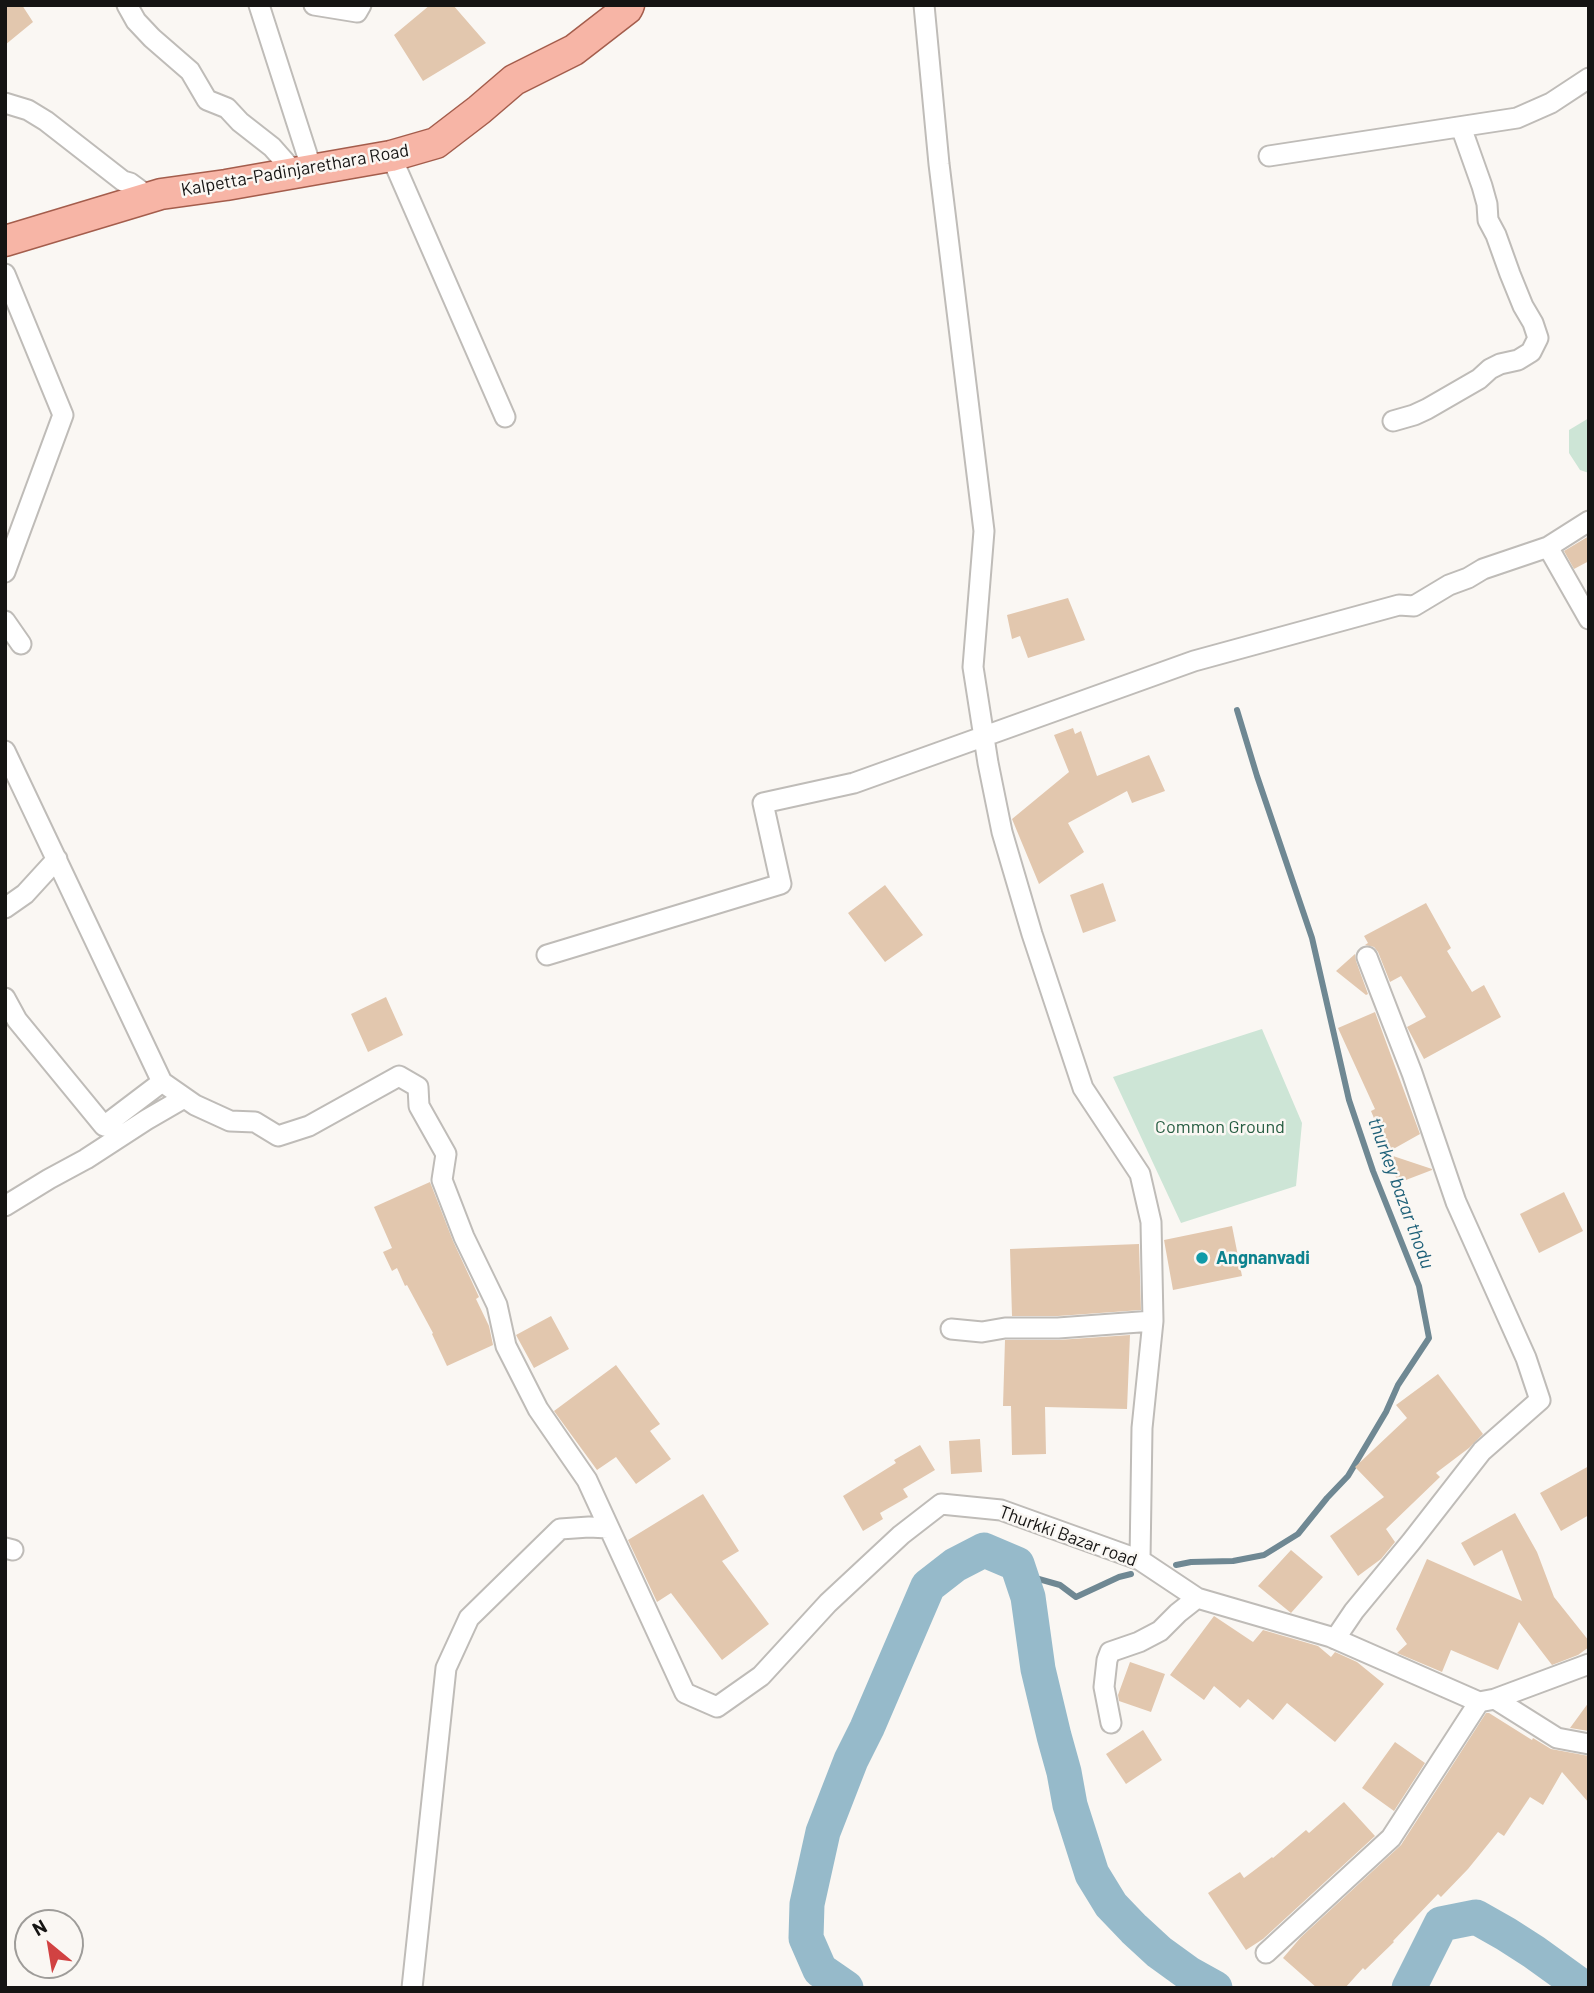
<!DOCTYPE html>
<style>
body{margin:0}
#map{position:relative;width:1594px;height:1993px;overflow:hidden;background:#faf7f3;font-family:Barlow,sans-serif}
canvas{display:block}
.frame{position:absolute;inset:0;border:7px solid #151413;pointer-events:none}
.north{position:absolute;left:14px;top:1909px;width:70px;height:70px;box-sizing:border-box;background:#faf7f3;border:2px solid #9e9c99;border-radius:50%;rotate:330deg;font-size:19px;font-weight:700;line-height:28px;text-align:center;color:#151413}
.north::after{content:'';display:block;margin:auto;width:24px;height:32px;background:#d14242;clip-path:polygon(50% 0,100% 100%,50% 72%,0 100%)}
</style>
<div id="map">
<canvas width="1594" height="1993"></canvas>
<div class="frame"></div>
<div class="north">N</div>
</div>
<script>
const c = document.querySelector('canvas').getContext('2d');
c.lineJoin = 'round';
function fill(path, color) {
  c.fillStyle = color;
  c.fill(path, 'evenodd');
}
function poly(rows) {
  const path = new Path2D();
  for (const r of rows) {
    path.moveTo(r[0], r[1]);
    for (let i = 2; i < r.length; i += 2) path.lineTo(r[i], r[i + 1]);
  }
  return path;
}
function strokePath(path, color, width, dash) {
  c.strokeStyle = color;
  c.lineWidth = width;
  c.lineCap = dash ? 'butt' : 'round';
  c.setLineDash(dash || []);
  c.stroke(path);
}
function drawText(font, color, halo, rows, align = 'center') {
  c.font = font + ' Barlow,sans-serif';
  c.lineWidth = 5;
  c.setLineDash([]);
  c.textBaseline = 'middle';
  c.strokeStyle = halo;
  c.fillStyle = color;
  for (const [text, x, y, turn = 0] of rows) {
    c.save();
    c.translate(x, y);
    c.rotate((+turn || 0) * Math.PI / 180);
    c.textAlign = isNaN(turn) ? turn : align;
    if (halo) c.strokeText(text, 0, 0);
    c.fillText(text, 0, 0);
    c.restore();
  }
}
const green = poly([
 [1589,418,1589,473,1580,470,1569,453,1569,430],
 [1262,1029,1302,1123,1296,1186,1181,1223,1113,1077]
]);
const stream = poly([
 [1176,1565,1191,1562,1233,1561,1264,1555,1298,1534,1327,1498,1348,1476,1386,1412,1398,1385,1429,1338,1419,1286,1373,1171,1349,1100,1312,938,1257,776,1237,710],
 [1021,1574,1060,1585,1076,1597,1119,1577,1131,1574]
]);
const river = poly([
 [846,1988,820,1970,806,1938,807,1904,823,1832,851,1760,867,1728,928,1586,955,1565,984,1550,1017,1564,1028,1597,1038,1669,1054,1736,1064,1772,1070,1805,1092,1874,1111,1905,1134,1929,1159,1952,1188,1973,1215,1988],
 [1409,1988,1441,1924,1476,1917,1506,1934,1534,1952,1584,1988]
]);
const building = poly([
 [5,5,22,5,33,22,5,45],
 [430,5,453,5,486,43,423,81,394,35],
 [1589,536,1589,561,1574,569,1564,551],
 [1068,598,1085,640,1028,658,1020,636,1012,639,1007,615],
 [1073,728,1075,734,1081,731,1097,776,1149,755,1165,791,1132,803,1127,791,1068,823,1084,852,1039,884,1012,819,1069,772,1054,735],
 [1103,883,1116,921,1083,933,1070,895],
 [885,885,923,935,885,962,848,913],
 [1426,903,1451,948,1447,951,1472,992,1484,985,1501,1017,1424,1059,1407,1027,1426,1017,1401,976,1390,982,1378,952,1374,947,1365,945,1368,943,1364,936],
 [1355,954,1356,961,1368,994,1366,995,1336,971],
 [386,997,403,1035,368,1052,351,1014],
 [1375,1012,1420,1134,1388,1152,1371,1111,1375,1109,1338,1028],
 [1387,1154,1432,1169,1432,1170,1398,1183],
 [430,1182,453,1241,479,1297,476,1299,489,1326,493,1345,447,1366,432,1334,433,1333,407,1285,405,1286,397,1268,392,1271,383,1252,392,1248,374,1207],
 [1564,1192,1583,1231,1539,1253,1520,1214],
 [1232,1226,1242,1276,1173,1290,1164,1240],
 [1139,1244,1141,1310,1058,1316,1012,1316,1010,1249],
 [551,1316,569,1349,534,1368,516,1335],
 [1130,1335,1127,1409,1045,1407,1046,1454,1012,1455,1011,1406,1003,1406,1005,1340,1058,1340],
 [616,1365,660,1424,650,1431,671,1459,636,1484,616,1457,597,1470,554,1411],
 [1438,1374,1483,1434,1469,1448,1436,1473,1440,1477,1386,1529,1395,1542,1381,1559,1358,1576,1330,1536,1384,1497,1355,1467,1407,1418,1396,1405],
 [980,1439,982,1472,951,1474,949,1441],
 [920,1445,935,1470,903,1489,908,1497,880,1513,883,1519,863,1531,843,1496,896,1463,894,1460],
 [1589,1466,1589,1515,1561,1531,1540,1493],
 [703,1494,739,1551,722,1561,769,1624,722,1660,671,1593,657,1602,628,1540],
 [1515,1513,1537,1552,1554,1597,1589,1641,1589,1647,1578,1655,1552,1665,1519,1622,1498,1670,1451,1650,1442,1672,1397,1653,1407,1644,1396,1629,1427,1559,1522,1601,1502,1550,1474,1566,1461,1543],
 [1291,1550,1323,1577,1291,1613,1258,1586],
 [1214,1616,1253,1642,1263,1630,1318,1646,1331,1657,1335,1652,1357,1662,1384,1684,1335,1742,1287,1703,1273,1720,1248,1699,1240,1708,1214,1686,1204,1700,1170,1675],
 [1130,1662,1165,1674,1151,1712,1119,1701,1118,1695],
 [1589,1702,1589,1731,1570,1728],
 [1486,1713,1489,1713,1532,1740,1533,1738,1551,1749,1589,1756,1589,1803,1562,1772,1543,1805,1530,1797,1504,1836,1498,1832,1468,1869,1441,1897,1438,1894,1393,1941,1394,1942,1365,1970,1363,1968,1345,1988,1317,1988,1283,1958,1301,1937,1401,1845],
 [1143,1730,1162,1760,1126,1784,1106,1754],
 [1395,1742,1425,1763,1394,1811,1362,1788],
 [1344,1802,1375,1836,1263,1939,1246,1950,1208,1893,1240,1872,1244,1878,1272,1857,1273,1858,1306,1830,1309,1833]
]);
const minor = poly([
 [127,5,136,21,152,38,190,71,207,100,227,108,240,122,272,147,287,164,291,174],
 [259,5,312,170],
 [314,5,357,12,361,5],
 [924,5,939,164,984,531,973,667,988,763,1002,832,1032,934,1083,1088,1140,1174,1151,1222,1153,1321,1142,1428,1140,1560],
 [5,103,28,110,46,121,123,181,130,183,149,197],
 [391,156,505,417],
 [1269,156,1517,118,1551,103,1589,78],
 [5,274,63,415,5,572],
 [1393,421,1414,415,1427,409,1479,379,1490,369,1500,364,1518,360,1531,352,1538,338,1533,323,1523,306,1510,274,1496,235,1488,220,1487,204,1482,186,1461,127],
 [1548,547,1589,619],
 [5,621,21,644],
 [5,751,162,1082,195,1105,230,1121,255,1122,278,1136,309,1126,399,1076,418,1087,419,1106,446,1154,442,1180,464,1237,497,1305,506,1346,538,1409,587,1480,685,1693,717,1707,761,1676,828,1603,901,1535,941,1504,1001,1510,1140,1560,1197,1598,1331,1637,1479,1702,1495,1699,1557,1738,1589,1744],
 [5,908,25,894,57,859],
 [547,955,781,884,763,803,854,783,1194,661,1399,605,1414,606,1449,585,1468,578,1483,569,1548,547,1589,521],
 [5,998,17,1020,104,1126,162,1082],
 [5,1206,49,1179,86,1159,146,1120,184,1098],
 [951,1329,982,1332,1005,1328,1058,1328,1153,1321],
 [5,1548,13,1550],
 [1335,1639,1354,1611,1411,1542,1482,1451,1540,1400,1526,1358,1456,1202,1412,1073,1367,957],
 [1495,1699,1589,1664],
 [1111,1723,1104,1687,1107,1660,1110,1652,1139,1642,1160,1631,1178,1613,1197,1598],
 [1266,1953,1391,1838,1479,1702],
 [412,1988,446,1668,469,1618,560,1529,589,1527,608,1528]
]);
const primary = poly([
 [5,241,161,194,226,185,391,156,436,143,479,110,514,80,574,50,627,9,629,5]
]);
const markers = [
 [1202,1258,7,"#0f9aa8"]
];
const streetNames = [
 ["Kalpetta-Padinjarethara Road",295,170,-10],
 ["Thurkki Bazar road",1068,1536,20]
];
const parkNames = [
 ["Common Ground",1220,1127]
];
const cultureNames = [
 ["Angnanvadi",1216,1258]
];
const waterNames = [
 ["thurkey bazar thodu",1401,1193,70]
];
fill(green, '#cde5d6');
strokePath(stream, '#6f8893', 6);
strokePath(river, '#96baca', 35);
fill(building, '#e2c7ae');
strokePath(minor, '#bfbcb8', 23);
strokePath(primary, '#a45d4c', 33);
strokePath(minor, '#fff', 19);
strokePath(primary, '#f7b5a6', 30);
for (const [x, y, r, color] of markers) {
  const dot = new Path2D();
  dot.arc(x, y, r, 0, 2 * Math.PI);
  c.fillStyle = color;
  c.fill(dot);
  strokePath(dot, '#faf7f3', 2.5);
}
drawText('18px', '#151413', '#faf7f3', streetNames);
drawText('18px', '#265d42', '#faf7f3', parkNames);
drawText('bold 18px', '#0d838f', '#faf7f3', cultureNames, 'left');
drawText('italic 19px', '#1e6078', '#faf7f3', waterNames);
</script>
